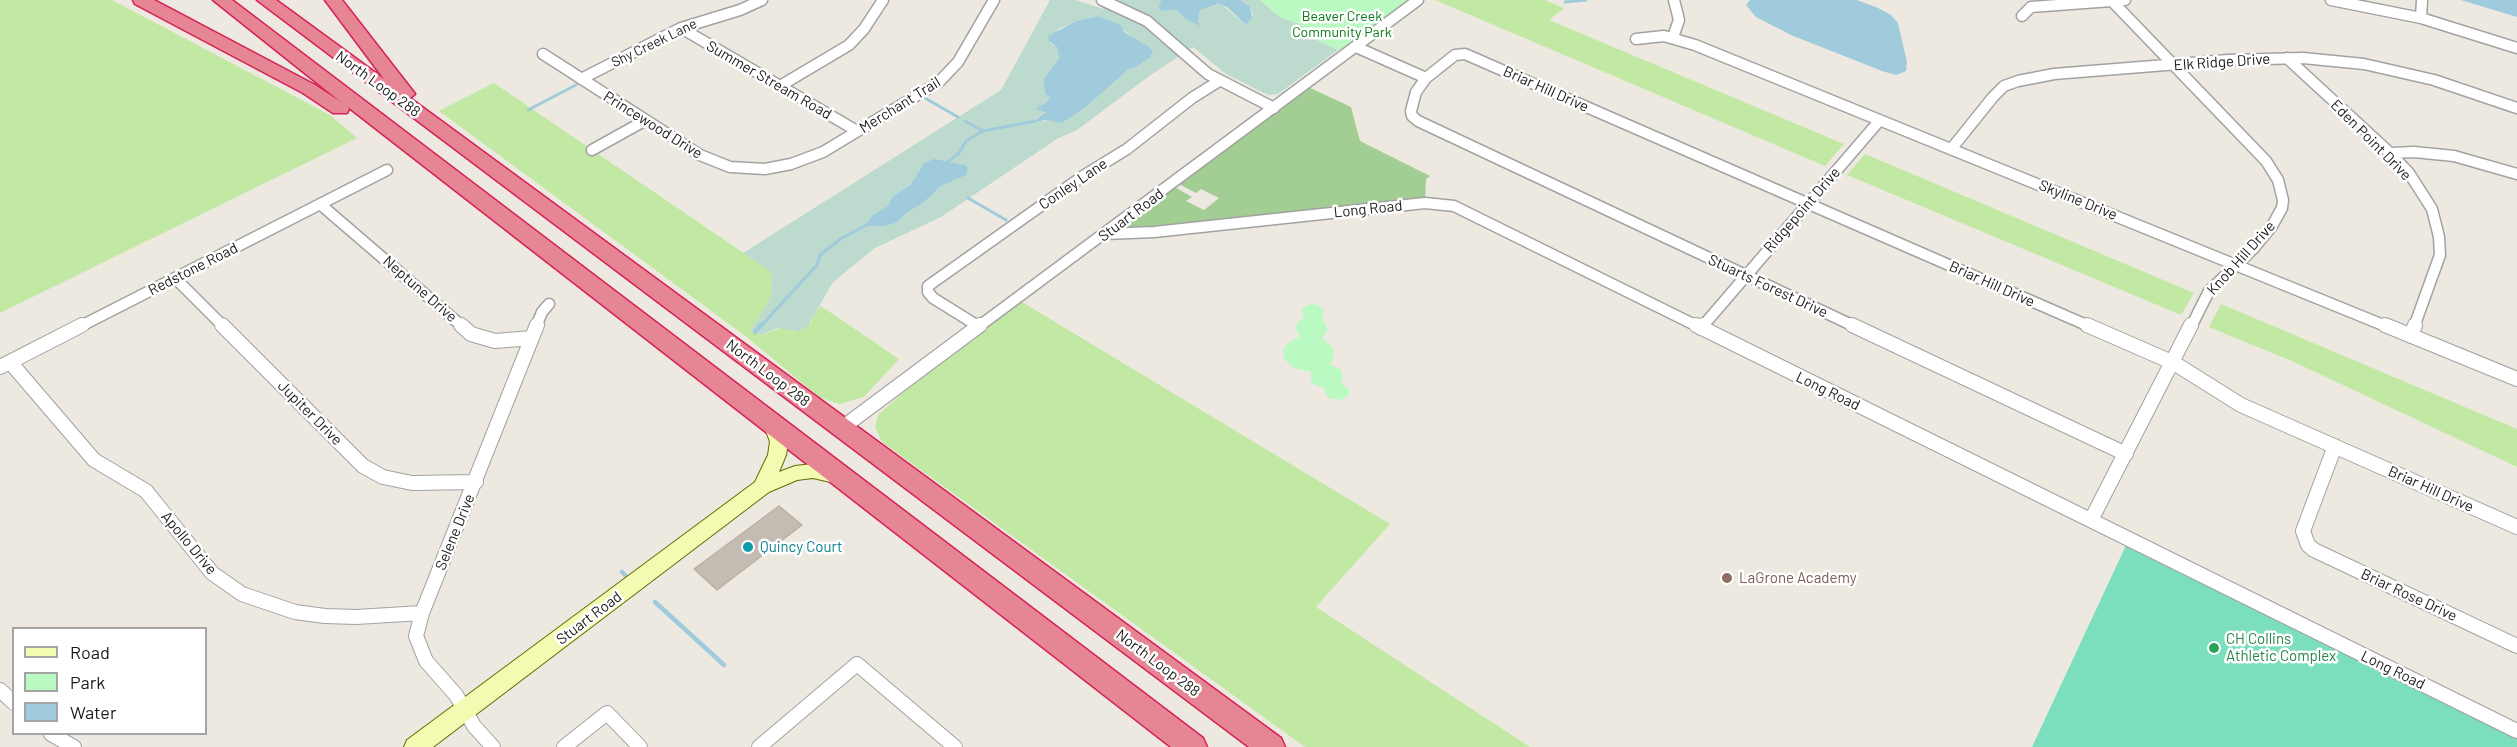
<!DOCTYPE html>
<style>
body{margin:0}
#map{position:relative;width:2517px;height:747px;overflow:hidden;background:#ede9e0;font-family:Barlow,sans-serif}
canvas{display:block}
.legend{position:absolute;left:12px;top:627px;width:195px;height:108px;box-sizing:border-box;background:#fff;border:2px solid #a4a4a4;margin:0;padding:8px 10px;list-style:none;font-size:18px;color:#1b1b1b}
.legend li{display:flex;align-items:center;gap:12px;height:30px}
.legend b{width:30px;border:2px solid #a4a4a4}
</style>
<div id="map">
<canvas width="2517" height="747"></canvas>
<ul class="legend">
<li><b style="height:8px;background:#f3fab1"></b>Road</li>
<li><b style="height:16px;background:#baf9c2"></b>Park</li>
<li><b style="height:16px;background:#9fcbdc"></b>Water</li>
</ul>
</div>
<script>
const c = document.querySelector('canvas').getContext('2d');
c.lineJoin = 'round';
function fill(path, color) {
  c.fillStyle = color;
  c.fill(path, 'evenodd');
}
function poly(rows) {
  const path = new Path2D();
  for (const r of rows) {
    path.moveTo(r[0], r[1]);
    for (let i = 2; i < r.length; i += 2) path.lineTo(r[i], r[i + 1]);
  }
  return path;
}
function strokePath(path, color, width, dash) {
  c.strokeStyle = color;
  c.lineWidth = width;
  c.lineCap = dash ? 'butt' : 'round';
  c.setLineDash(dash || []);
  c.stroke(path);
}
function drawText(font, color, halo, rows, align = 'center') {
  c.font = font + ' Barlow,sans-serif';
  c.lineWidth = 5;
  c.setLineDash([]);
  c.textBaseline = 'middle';
  c.strokeStyle = halo;
  c.fillStyle = color;
  for (const [text, x, y, turn = 0] of rows) {
    c.save();
    c.translate(x, y);
    c.rotate((+turn || 0) * Math.PI / 180);
    c.textAlign = isNaN(turn) ? turn : align;
    if (halo) c.strokeText(text, 0, 0);
    c.fillText(text, 0, 0);
    c.restore();
  }
}
const grass = poly([
 [0,0,112,0,330,115,357,138,0,313],
 [1435,0,1545,0,1564,8,1549,20,1844,144,1825,166],
 [494,83,773,273,771,283,773,295,751,330,762,335,783,327,793,331,811,323,814,314,821,306,899,359,864,397,839,404,819,397,748,338,439,111],
 [1865,154,2168,282,2194,293,2181,315,1847,175],
 [1017,299,1390,524,1316,607,1530,747,1305,747,882,442,875,427,878,415,978,326],
 [2221,304,2517,429,2517,467,2294,362,2209,327]
]);
const forest = poly([
 [1304,85,1351,107,1360,141,1430,176,1426,179,1425,203,1105,234,1171,185,1192,197,1186,201,1204,210,1219,198,1201,189,1196,193,1175,182]
]);
const wetland = poly([
 [1050,0,1075,0,1104,9,1114,0,1161,0,1158,9,1164,11,1176,10,1186,19,1198,24,1200,10,1221,4,1246,25,1253,15,1250,7,1240,0,1260,0,1280,17,1300,24,1317,40,1338,50,1278,94,1268,95,1226,74,1193,47,1152,74,1077,130,1057,139,941,217,875,248,833,282,808,326,799,331,777,328,762,335,751,330,772,295,771,277,773,273,743,253,1001,90],
 [1099,16,1114,23,1152,52,1135,68,1129,69,1085,108,1062,123,1054,120,1031,122,1047,111,1036,109,1047,103,1049,97,1045,93,1043,80,1059,58,1057,47,1050,43,1058,29,1076,21],
 [931,160,962,164,961,177,941,186,922,204,908,212,896,223,871,226,868,221,888,206,892,197,910,185,920,169]
]);
const park = poly([
 [1260,0,1418,0,1347,54,1317,40,1300,24,1280,17],
 [1312,304,1318,305,1324,310,1322,319,1328,329,1322,338,1334,349,1334,356,1330,364,1341,370,1343,377,1341,383,1349,390,1349,395,1341,400,1328,398,1324,388,1317,386,1311,381,1311,372,1294,368,1284,359,1283,351,1287,344,1300,336,1296,329,1298,322,1304,318,1301,311,1304,307]
]);
const pitch = poly([
 [2129,539,2517,731,2517,747,2032,747]
]);
const water = poly([
 [1161,0,1240,0,1250,7,1252,17,1246,25,1227,7,1219,4,1200,10,1198,22,1200,26,1186,19,1176,10,1164,11,1158,9],
 [1750,0,1857,0,1878,8,1891,15,1898,23,1907,62,1906,71,1896,75,1882,71,1791,35,1756,17,1746,5],
 [2461,0,2517,0,2517,17],
 [1099,16,1121,25,1124,32,1149,47,1153,52,1150,57,1135,68,1129,69,1085,108,1062,123,1045,120,1031,123,1046,112,1035,109,1046,103,1048,100,1049,97,1045,93,1043,80,1059,58,1057,47,1049,41,1048,36,1076,21],
 [934,159,965,165,968,168,966,175,941,186,922,204,908,212,896,223,883,226,865,226,872,216,888,206,892,197,910,185,924,163]
]);
const streamFar1 = poly([
 [1565,2,1586,0],
 [925,98,958,117],
 [528,110,576,85],
 [965,121,983,131],
 [944,165,959,153,966,141,983,131,1035,121],
 [968,198,1006,220],
 [760,327,817,265,820,255,842,238,868,224]
]);
const stream = poly([
 [755,332,761,325],
 [622,572,626,576],
 [655,602,724,665]
]);
const building = poly([
 [779,506,802,525,717,590,694,569,779,506]
]);
const streetFar1 = poly([
 [1102,0,1147,21,1208,74,1274,108],
 [2111,0,2266,161,2278,180,2283,200,2282,208,2272,226,2253,249,2209,291,2191,327],
 [2331,0,2421,18,2517,48],
 [2022,16,2031,7,2125,0],
 [2421,18,2422,0],
 [681,28,857,131],
 [1673,37,1679,20,1674,0],
 [1636,39,1664,36,1695,45,2388,327],
 [1356,47,1426,78],
 [543,54,700,155,730,167,765,169,791,164,823,152,939,82,958,62,994,0],
 [2287,58,2390,153,2409,173,2432,209,2439,237,2440,255,2414,327],
 [581,79,681,28,740,10,762,0],
 [780,86,849,45,864,29,883,0],
 [1952,148,1993,97,2004,86,2018,81,2054,74,2228,60,2303,58,2364,64,2434,80,2517,108],
 [592,150,646,120],
 [2390,153,2414,152,2454,156,2517,174],
 [320,204,463,327],
 [1105,234,1154,232,1425,203,1454,206,1699,327],
 [175,278,224,327],
 [978,326,933,298,928,292,928,286,1083,176,1127,149,1192,98,1219,81],
 [79,327,387,170],
 [536,327,542,312,549,304],
 [978,327,1418,0],
 [1702,327,1880,120],
 [1856,327,1418,121,1412,116,1411,111,1416,92,1426,78,1455,55,1465,54,2091,327]
]);
const street = poly([
 [222,325,363,466,383,477,412,483,476,482],
 [461,325,471,334,495,341,532,338],
 [1696,325,2517,731],
 [1852,325,2126,454],
 [2087,325,2174,363,2241,405,2517,527],
 [2385,325,2517,379],
 [1701,328,1703,325],
 [2411,336,2415,325],
 [10,362,94,460,146,491,212,573,242,594,295,612,325,616,356,617,422,613],
 [0,367,82,325],
 [842,428,980,325],
 [2335,446,2303,531,2308,545,2314,550,2517,646],
 [2091,520,2191,325],
 [0,690,14,703],
 [51,734,74,747],
 [493,747,474,726,456,695,426,661,416,636,422,613,537,325],
 [564,747,607,713,640,747],
 [759,747,857,664,955,747]
]);
const secondary = poly([
 [773,418,780,420,788,442,786,455,779,472,795,466,813,464,846,471,849,476,846,481,839,484,813,478,797,480,769,492,433,747,404,747,407,740,755,482,768,455,770,442,764,425,766,420,773,418]
]);
const highway = poly([
 [133,0,154,0,315,85,341,102,213,0,232,0,1203,738,1207,747,1171,747,348,107,349,109,347,113,333,113,303,93,135,4,133,0],
 [257,0,276,0,384,79,325,0,342,0,412,90,415,94,410,98,1281,738,1285,747,1249,747,257,0]
]);
const markers = [
 [748,547,6,"#0f9aa8"],
 [1727,578,6,"#8d6e63"],
 [2214,648,6,"#2e9e5b"]
];
const farParknames = [
 ["Beaver Creek",1342,16],
 ["Community Park",1342,32]
];
const farStreetnames = [
 ["Shy Creek Lane",654,43,-26]
];
const streetNames = [
 ["Elk Ridge Drive",2222,62,-4],
 ["Summer Stream Road",769,80,30],
 ["North Loop 288",378,84,36],
 ["Briar Hill Drive",1546,89,24],
 ["Merchant Trail",900,105,-32],
 ["Princewood Drive",653,125,32],
 ["Eden Point Drive",2371,140,45],
 ["Conley Lane",1073,184,-34],
 ["Skyline Drive",2078,200,22],
 ["Long Road",1368,209,-6],
 ["Ridgepoint Drive",1802,210,-49],
 ["Stuart Road",1131,215,-37],
 ["Knob Hill Drive",2241,258,-48],
 ["Redstone Road",193,269,-27],
 ["Briar Hill Drive",1992,284,24],
 ["Stuarts Forest Drive",1768,286,25],
 ["Neptune Drive",420,289,41],
 ["North Loop 288",768,373,37],
 ["Long Road",1828,391,26],
 ["Jupiter Drive",310,413,45],
 ["Briar Hill Drive",2431,489,24],
 ["Selene Drive",455,532,-68],
 ["Apollo Drive",189,543,50],
 ["Briar Rose Drive",2409,595,25],
 ["Stuart Road",589,618,-37],
 ["North Loop 288",1158,663,37],
 ["Long Road",2393,670,26]
];
const cultureNames = [
 ["Quincy Court",760,547]
];
const educationNames = [
 ["LaGrone Academy",1739,578]
];
const leisureNames = [
 ["CH Collins",2226,639],
 ["Athletic Complex",2226,656]
];
fill(grass, '#c2e9a4');
fill(forest, '#a2cd93');
fill(wetland, '#bcdbce');
fill(park, '#baf9c2');
fill(pitch, '#7bdebc');
fill(water, '#9fcbdc');
strokePath(streamFar1, '#9fcbdc', 3);
strokePath(stream, '#9fcbdc', 4.5);
fill(building, '#c4bbb3');
strokePath(building, '#beb0a2', 1.5);
strokePath(streetFar1, '#a2a2a2', 13);
strokePath(street, '#a2a2a2', 16);
strokePath(secondary, '#5f7003', 2);
strokePath(highway, '#d62157', 3);
strokePath(streetFar1, '#fff', 10);
strokePath(street, '#fff', 14);
fill(secondary, '#f3fab1');
fill(highway, '#e68593');
for (const [x, y, r, color] of markers) {
  const dot = new Path2D();
  dot.arc(x, y, r, 0, 2 * Math.PI);
  c.fillStyle = color;
  c.fill(dot);
  strokePath(dot, '#fff', 2);
}
drawText('14px', '#0a7818', '#fff', farParknames);
drawText('14px', '#1b1b1b', '#fff', farStreetnames);
drawText('15px', '#1b1b1b', '#fff', streetNames);
drawText('15px', '#0d838f', '#fff', cultureNames, 'left');
drawText('15px', '#785e54', '#fff', educationNames, 'left');
drawText('15px', '#27864d', '#fff', leisureNames, 'left');
</script>
